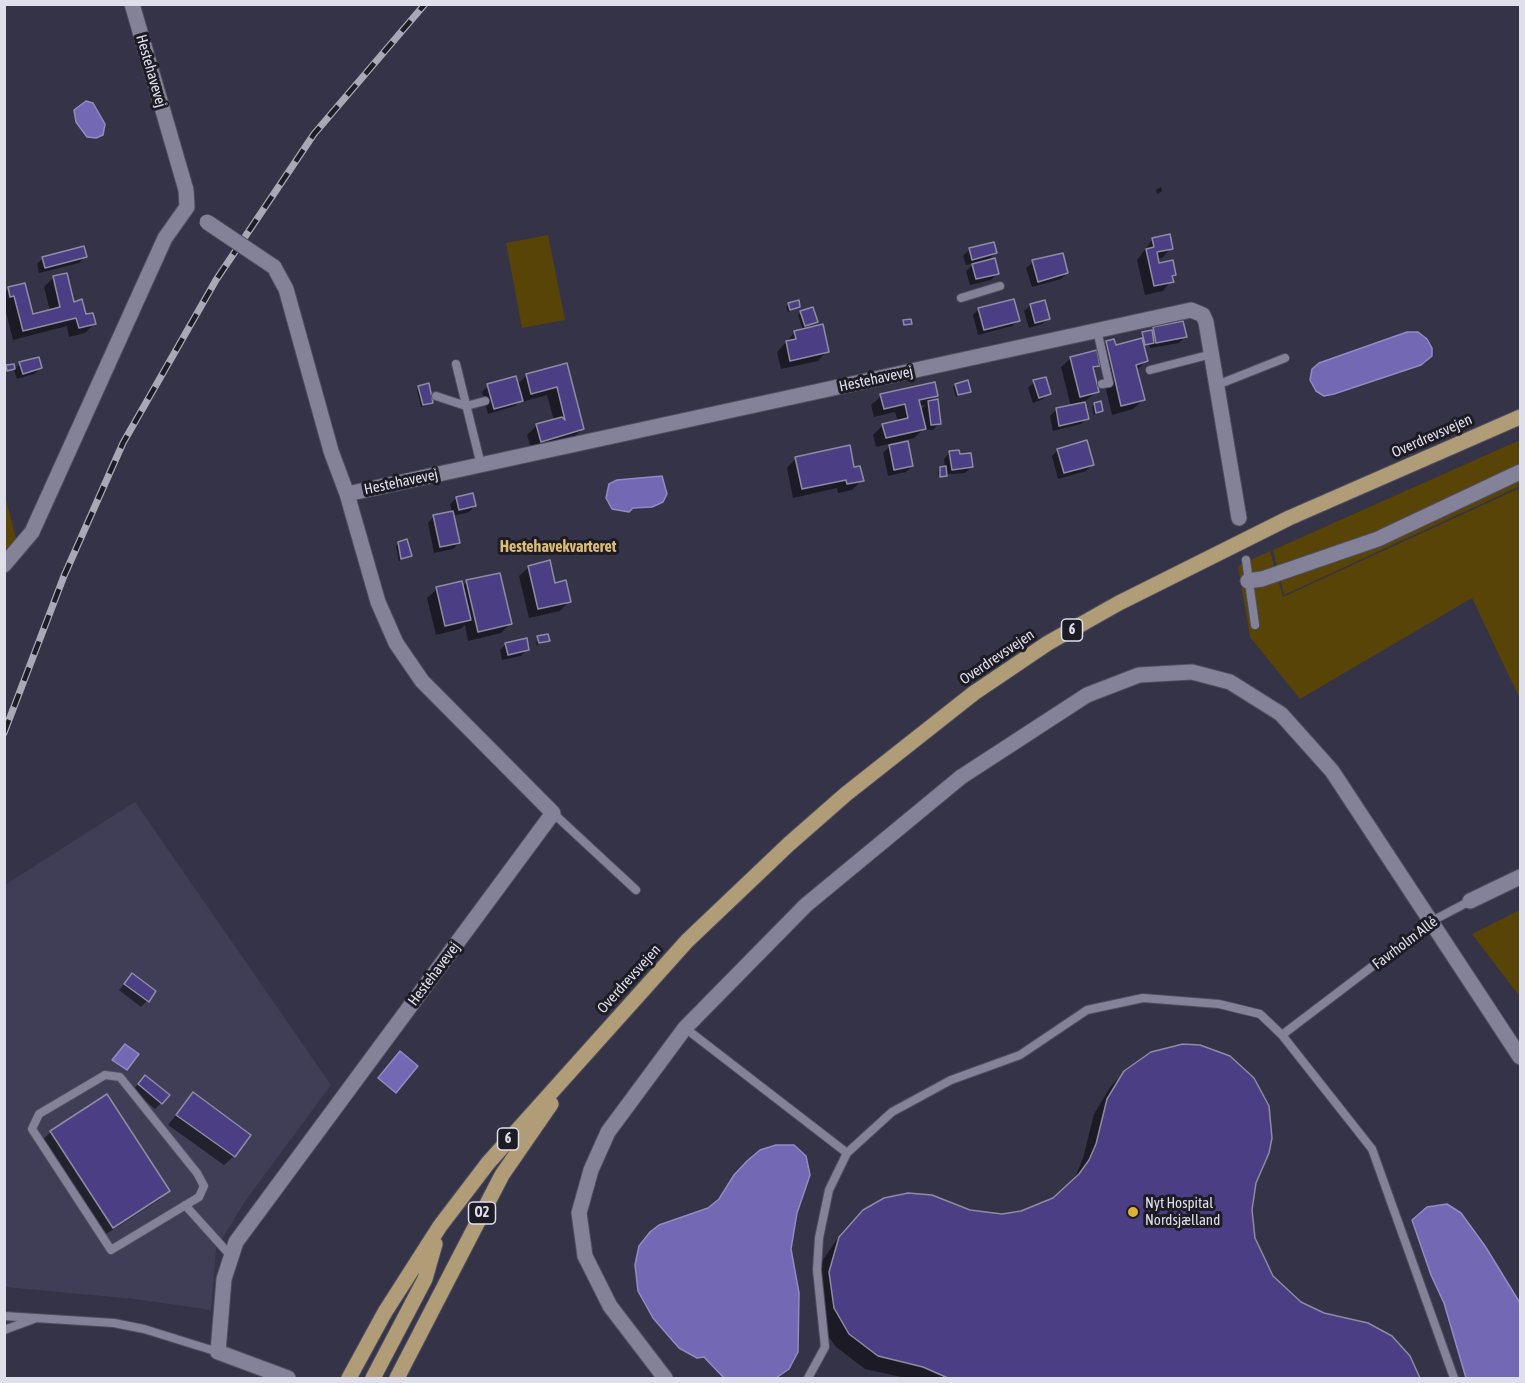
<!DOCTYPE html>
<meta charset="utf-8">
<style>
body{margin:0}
#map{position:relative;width:1525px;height:1383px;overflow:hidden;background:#353347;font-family:"Asap Condensed",sans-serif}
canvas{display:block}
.frame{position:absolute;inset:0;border:6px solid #dfdeeb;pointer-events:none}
</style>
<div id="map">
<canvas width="1525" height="1383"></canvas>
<div class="frame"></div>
</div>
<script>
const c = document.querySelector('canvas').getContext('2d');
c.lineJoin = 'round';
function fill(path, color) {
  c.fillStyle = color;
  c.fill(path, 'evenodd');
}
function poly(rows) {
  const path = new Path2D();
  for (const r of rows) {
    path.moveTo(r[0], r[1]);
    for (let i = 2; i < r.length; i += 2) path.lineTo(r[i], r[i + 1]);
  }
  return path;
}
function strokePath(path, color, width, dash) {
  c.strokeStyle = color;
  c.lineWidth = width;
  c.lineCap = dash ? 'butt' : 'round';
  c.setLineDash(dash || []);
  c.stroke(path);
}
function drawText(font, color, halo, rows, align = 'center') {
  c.font = font + ' "Asap Condensed",sans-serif';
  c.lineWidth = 6;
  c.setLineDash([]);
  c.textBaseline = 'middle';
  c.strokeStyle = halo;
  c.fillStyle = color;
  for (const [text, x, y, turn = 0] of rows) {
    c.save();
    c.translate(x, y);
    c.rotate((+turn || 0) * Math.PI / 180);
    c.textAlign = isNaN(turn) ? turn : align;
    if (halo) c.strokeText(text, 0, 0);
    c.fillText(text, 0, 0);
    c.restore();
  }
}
const built = poly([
 [135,802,331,1085,245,1201,216,1249,211,1310,135,1299,5,1287,5,885]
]);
const green = poly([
 [548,235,565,320,522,328,506,243],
 [1520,440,1520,486,1284,595,1273,550],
 [1520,488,1520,699,1472,598,1300,699,1250,637,1238,566,1270,551,1283,597],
 [4,492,18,546,4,553],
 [1520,910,1520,997,1472,934]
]);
const water = poly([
 [86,101,93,103,105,124,103,135,96,138,87,137,76,122,74,110,86,101],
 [1407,332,1418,332,1427,339,1432,348,1432,356,1421,365,1334,394,1324,396,1316,391,1310,380,1312,369,1319,363,1407,332],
 [662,476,667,494,663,502,652,507,633,508,629,512,612,509,606,498,609,484,617,480,662,476],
 [125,1044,139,1054,127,1070,112,1060,125,1044],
 [400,1051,418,1066,396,1093,378,1078,400,1051],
 [776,1145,794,1145,806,1156,810,1175,797,1213,791,1249,799,1293,798,1352,789,1369,776,1378,724,1378,704,1357,697,1358,679,1348,653,1318,638,1291,635,1265,639,1246,650,1232,659,1225,708,1208,719,1199,734,1175,747,1161,760,1150,776,1145],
 [1447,1204,1461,1213,1485,1246,1520,1303,1520,1378,1466,1378,1444,1303,1431,1275,1412,1220,1427,1207,1447,1204]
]);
const shadow = poly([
 [1161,187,1162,191,1157,194,1156,190],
 [1153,239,1171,248,1162,258,1157,259,1158,265,1175,275,1163,291,1145,295,1137,260],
 [993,243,995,253,987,262,997,274,991,280,970,285,966,271,975,263,966,265,963,256,969,250],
 [85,257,79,263,39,273,37,264,43,258],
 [1033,262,1067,273,1061,279,1032,287,1026,268],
 [66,275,73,304,94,324,85,333,69,337,67,326,13,340,4,304,4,293,9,288,32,315,50,311,44,287,53,278],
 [789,304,799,307,788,312,786,307],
 [1031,305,1048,318,1042,324,1029,328,1024,311],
 [979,309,1018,320,1012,326,978,335,973,315],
 [801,313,816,322,804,327,804,330,827,351,818,361,781,369,777,352,795,332,803,330,798,315],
 [1154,328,1185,337,1179,343,1150,348,1149,345,1143,347,1146,361,1136,371,1143,400,1133,409,1112,415,1100,364,1093,371,1098,391,1084,402,1087,418,1081,424,1053,431,1050,416,1056,410,1071,407,1061,367,1071,358,1096,354,1107,342,1115,346,1141,340,1142,334],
 [20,364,41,368,34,374,17,379,14,370],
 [566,365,583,428,573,438,532,451,527,435,537,425,554,421,547,395,522,402,521,400,515,406,488,414,482,392,488,386,517,385,527,375],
 [1034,382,1049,393,1043,399,1033,403,1028,388],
 [956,385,969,392,956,397,953,387],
 [419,387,432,402,429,405,421,407,417,390],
 [936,395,929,402,939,423,933,430,925,430,925,428,914,438,893,443,912,466,906,472,888,476,883,453,893,443,876,447,873,435,883,425,898,422,895,412,874,417,871,405,881,396],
 [926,405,922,408,922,419,919,406],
 [1094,404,1102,411,1094,415,1092,407],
 [1058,450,1092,465,1086,471,1058,479,1052,456],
 [950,452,971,467,965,473,938,475,938,471,945,468,944,459],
 [796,458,853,469,862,480,852,490,838,493,837,488,793,498,787,468],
 [457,498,475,506,469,512,453,516,459,543,453,549,434,553,428,523,434,516,452,513,450,504],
 [399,543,410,555,399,561,396,546],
 [529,567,569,601,560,611,529,618,519,576],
 [467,582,510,624,501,633,468,641,465,625,460,629,436,635,427,598,437,589,462,586],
 [538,637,548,641,536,645],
 [506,644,527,649,521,656,502,660,500,650],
 [132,975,147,1001,141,1007,119,990],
 [1125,1072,1255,1182,1250,1210,1253,1239,1264,1265,1281,1288,1301,1303,1415,1368,1418,1378,906,1378,865,1369,836,1347,826,1333,816,1286,821,1263,841,1233,854,1219,874,1205,1002,1215,1021,1213,1054,1199,1076,1175,1083,1158,1094,1114,1111,1086],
 [139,1083,161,1103,155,1109,133,1090],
 [193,1094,234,1156,224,1165,168,1125],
 [51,1132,168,1191,159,1200,103,1236,41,1141]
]);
const building = poly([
 [1170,234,1173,249,1157,252,1159,263,1173,260,1176,275,1172,276,1174,282,1154,286,1146,249,1154,247,1152,238,1170,234],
 [994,242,997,253,972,260,969,248,994,242],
 [84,246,87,257,45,268,42,257,84,246],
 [1063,253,1068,273,1038,282,1032,260,1063,253],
 [995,258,999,274,976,279,972,264,995,258],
 [67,273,74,302,82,299,86,314,93,313,96,324,79,328,76,318,23,331,14,296,10,297,8,287,25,283,33,314,60,307,53,276,67,273],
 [1014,299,1020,321,984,330,978,308,1014,299],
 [799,300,800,307,790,310,788,303,799,300],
 [1045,300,1050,319,1035,323,1030,304,1045,300],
 [813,307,818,322,805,326,800,311,813,307],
 [911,319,912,324,904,325,903,320,911,319],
 [1183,321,1187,337,1156,343,1153,327,1183,321],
 [823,324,829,352,790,361,786,341,796,339,794,331,823,324],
 [1152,330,1154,343,1145,345,1142,332,1152,330],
 [1142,338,1148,361,1136,365,1145,400,1121,406,1106,341,1114,339,1116,345,1142,338],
 [1097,350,1100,366,1093,367,1099,392,1080,397,1070,357,1097,350],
 [39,357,42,368,23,374,19,362,39,357],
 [567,363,584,429,541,442,536,424,562,417,565,420,557,387,531,394,526,374,567,363],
 [14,364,15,369,7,371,6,365,14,364],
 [516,376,523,401,494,409,487,384,516,376],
 [1046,377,1051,394,1039,398,1033,380,1046,377],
 [968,380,971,392,958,395,955,384,968,380],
 [935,382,938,396,919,400,926,429,886,438,882,424,908,418,905,404,884,409,880,394,935,382],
 [429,383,433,403,423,405,418,386,429,383],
 [938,399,941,424,931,425,928,401,938,399],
 [1101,401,1103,411,1096,413,1094,403,1101,401],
 [1085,402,1089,419,1059,426,1056,408,1085,402],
 [1087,440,1094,465,1064,473,1057,449,1087,440],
 [908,441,913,466,894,470,889,445,908,441],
 [850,445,854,467,860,466,864,481,847,484,846,480,802,489,795,457,850,445],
 [959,450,960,454,971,453,973,467,952,470,949,451,959,450],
 [946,466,947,476,940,477,940,467,946,466],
 [473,493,476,506,459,510,456,497,473,493],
 [453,511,460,543,440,547,433,515,453,511],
 [407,539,412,556,401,559,398,542,407,539],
 [550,560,555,583,566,580,571,602,538,609,528,566,550,560],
 [500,573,512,624,478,632,466,580,500,573],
 [462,581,471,620,445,626,436,587,462,581],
 [548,634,550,641,539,643,537,636,548,634],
 [527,638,529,650,508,655,505,643,527,638],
 [132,973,156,991,149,1002,124,984,132,973],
 [1183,1044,1200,1045,1230,1056,1254,1078,1269,1106,1272,1138,1269,1153,1256,1183,1252,1210,1255,1238,1273,1276,1301,1302,1324,1313,1368,1323,1392,1336,1410,1356,1420,1378,948,1378,923,1367,878,1356,849,1334,834,1308,829,1272,839,1237,863,1210,884,1198,908,1193,932,1195,970,1210,1002,1214,1021,1211,1053,1198,1079,1174,1089,1160,1096,1144,1107,1099,1124,1071,1151,1052,1183,1044],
 [145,1075,170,1095,162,1104,138,1084,145,1075],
 [193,1092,251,1135,235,1157,176,1115,193,1092],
 [107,1094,170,1191,113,1228,50,1131,107,1094]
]);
const lane = poly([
 [961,298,1000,286],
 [1097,330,1109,383,1102,384],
 [456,364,481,465],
 [1150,370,1212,354],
 [1217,385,1285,358],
 [436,396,466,406,485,401],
 [1246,560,1255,625],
 [553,813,636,890],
 [685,1028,847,1153,892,1112,951,1080,1020,1055,1087,1010,1143,998,1219,1004,1260,1014,1282,1035,1432,921,1470,901],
 [1282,1035,1372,1149,1454,1378],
 [105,1075,120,1077,197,1173,204,1186,199,1197,111,1250,32,1129,39,1114,105,1075],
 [185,1205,230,1255],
 [4,1316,114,1323,144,1329,218,1352],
 [4,1330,34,1319],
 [808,1378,825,1347,817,1270,819,1238,829,1190,847,1153]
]);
const street = poly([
 [274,267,286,289,331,451,347,494,1191,310,1203,315,1206,322,1239,518],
 [4,565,32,532,165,238,187,207,186,190,132,4],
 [1248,581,1262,579,1378,539,1520,472],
 [1470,901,1520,877],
 [288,1378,218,1352,224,1279,236,1242,553,813,422,681,396,643,378,602,347,494],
 [665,1378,610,1306,585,1256,579,1213,591,1170,608,1132,685,1028,806,905,961,777,1087,695,1139,675,1192,672,1230,682,1281,714,1332,771,1520,1057]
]);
const primary = poly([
 [349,1378,385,1312,440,1226,488,1163,687,941,789,844,846,794,974,693,1048,643,1119,603,1289,518,1520,417],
 [373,1378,425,1279,435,1244],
 [397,1378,502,1175,551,1104]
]);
const rail = poly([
 [4,733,64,576,123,443,216,280,314,134,425,4]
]);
const streetBridge = poly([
 [207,222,274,267]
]);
const markers = [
 [1133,1212,6,"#deb133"]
];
const shields = [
 [1072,630,21],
 [508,1139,21],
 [482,1213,27]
];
const shieldNames = [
 ["6",1072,630],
 ["6",508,1139],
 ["O2",482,1213]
];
const streetNames = [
 ["Hestehavevej",151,71,74],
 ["Hestehavevej",876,379,-12],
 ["Overdrevsvejen",1432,436,-24],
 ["Hestehavevej",401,482,-12],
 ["Overdrevsvejen",997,657,-34],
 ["Favrholm Allé",1405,943,-37],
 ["Hestehavevej",434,974,-53],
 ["Overdrevsvejen",629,979,-48]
];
const poiNames = [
 ["Nyt Hospital",1145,1203],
 ["Nordsjælland",1145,1220]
];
const neighbourhoodNames = [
 ["Hestehavekvarteret",558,547]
];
fill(built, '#403e57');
fill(green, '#584407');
fill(water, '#7368b4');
strokePath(water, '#938bc4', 1.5);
fill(shadow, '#0007');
fill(building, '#4b3e85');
strokePath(building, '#8d8ca3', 1.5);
strokePath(lane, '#4f4e5e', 10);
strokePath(street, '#4f4e5e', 17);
strokePath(primary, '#4f4e5e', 17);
strokePath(lane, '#838299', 8);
strokePath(street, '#838299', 15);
strokePath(primary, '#b09c77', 15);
strokePath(rail, '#a9a8b7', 7);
strokePath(rail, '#1d1c25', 4.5, [14]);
strokePath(streetBridge, '#4f4e5e', 17, []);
strokePath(streetBridge, '#838299', 15);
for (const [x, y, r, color] of markers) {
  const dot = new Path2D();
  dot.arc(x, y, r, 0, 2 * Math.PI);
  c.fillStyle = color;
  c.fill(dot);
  strokePath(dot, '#1d1c25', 2);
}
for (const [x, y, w] of shields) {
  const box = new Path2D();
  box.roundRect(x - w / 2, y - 11, w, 22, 4.5);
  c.fillStyle = '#1d1c25';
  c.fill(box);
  strokePath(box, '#dfdeeb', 1.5);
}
drawText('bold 14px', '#dfdeeb', null, shieldNames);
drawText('15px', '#dfdeeb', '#1d1c25', streetNames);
drawText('15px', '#dfdeeb', '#1d1c25', poiNames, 'left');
drawText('bold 16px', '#dabb71', '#1d1c25', neighbourhoodNames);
</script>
